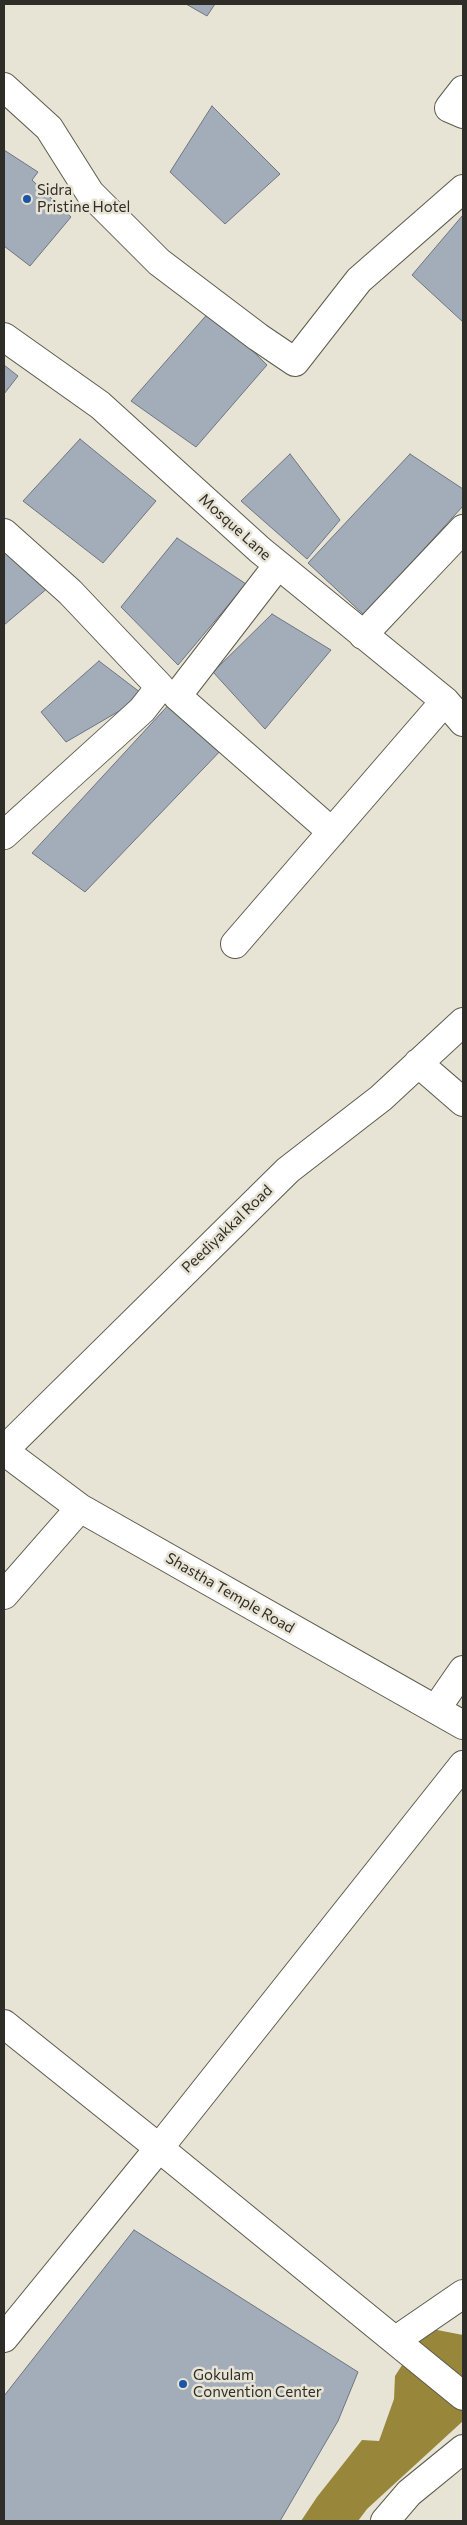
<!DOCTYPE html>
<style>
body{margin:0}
#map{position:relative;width:467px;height:2525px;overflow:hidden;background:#e8e4d5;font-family:Commissioner,sans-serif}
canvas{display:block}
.frame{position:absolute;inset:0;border:5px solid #2e2d27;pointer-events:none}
</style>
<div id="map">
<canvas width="467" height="2525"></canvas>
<div class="frame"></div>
</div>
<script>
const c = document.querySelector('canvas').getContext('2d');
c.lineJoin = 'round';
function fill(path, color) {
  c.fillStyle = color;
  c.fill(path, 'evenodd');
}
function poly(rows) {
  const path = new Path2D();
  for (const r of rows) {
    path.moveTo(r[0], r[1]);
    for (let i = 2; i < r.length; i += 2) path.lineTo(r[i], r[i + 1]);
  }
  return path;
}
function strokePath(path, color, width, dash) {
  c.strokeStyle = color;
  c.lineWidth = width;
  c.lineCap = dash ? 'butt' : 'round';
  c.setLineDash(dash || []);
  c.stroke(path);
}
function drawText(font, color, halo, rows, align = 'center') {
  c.font = font + ' Commissioner,sans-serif';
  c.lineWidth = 5;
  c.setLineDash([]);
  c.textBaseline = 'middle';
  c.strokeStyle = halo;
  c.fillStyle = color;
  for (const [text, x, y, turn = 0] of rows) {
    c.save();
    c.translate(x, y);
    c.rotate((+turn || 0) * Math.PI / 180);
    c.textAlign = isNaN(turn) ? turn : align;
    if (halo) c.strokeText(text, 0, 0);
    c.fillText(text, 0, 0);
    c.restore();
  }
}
const water = poly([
 [432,2329,463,2335,463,2421,367,2509,358,2521,301,2521,317,2497,362,2440,379,2441,394,2399,395,2376,422,2334]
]);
const building = poly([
 [186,4,215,4,207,16,186,4],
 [212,106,280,174,225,224,170,172,212,106],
 [4,150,38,172,32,180,71,217,30,266,4,246,4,150],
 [463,215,463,322,412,275,463,215],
 [211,310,267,365,196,447,131,401,211,310],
 [4,365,18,376,4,394,4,365],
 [80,439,156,501,103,563,23,501,80,439],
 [290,454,340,520,307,559,241,501,290,454],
 [410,454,463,489,463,506,364,615,308,563,410,454],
 [177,538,246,584,178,665,121,607,177,538],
 [4,545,49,587,4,625,4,545],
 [272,614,331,650,265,729,213,672,272,614],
 [99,661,145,696,66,742,41,712,99,661],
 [174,699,225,746,85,892,32,853,174,699],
 [134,2230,358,2372,338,2421,280,2521,4,2521,4,2396,134,2230]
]);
const minor = poly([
 [4,87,49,128,90,193,159,262,258,337,295,362,359,280,463,189],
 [463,90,449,108,463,114],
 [4,337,100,405,260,550,445,701,463,722],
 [4,533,70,592,160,687,142,710,4,835],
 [278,565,177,696,332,832],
 [363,635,463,529],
 [235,944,445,701],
 [418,1063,463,1102],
 [4,1450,288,1170,381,1098,463,1022],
 [4,1451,80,1508,463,1725],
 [4,1595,80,1508],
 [436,1709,463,1670],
 [4,2024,159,2148,463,1765],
 [4,2338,159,2148,463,2396],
 [396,2340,463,2294],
 [385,2521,409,2493,463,2449]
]);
const markers = [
 [27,199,5,"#1b55a7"],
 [183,2384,5,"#1b55a7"]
];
const poiNames = [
 ["Sidra",37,190],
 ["Pristine Hotel",37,207],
 ["Gokulam",193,2375],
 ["Convention Center",193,2392]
];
const streetNames = [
 ["Mosque Lane",235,527,42],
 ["Peediyakkal Road",227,1229,-44],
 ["Shastha Temple Road",230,1593,30]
];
fill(water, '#98873b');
fill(building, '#a3acb9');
strokePath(building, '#6d7581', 1);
strokePath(minor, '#5d5b4d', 30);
strokePath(minor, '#fff', 28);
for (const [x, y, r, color] of markers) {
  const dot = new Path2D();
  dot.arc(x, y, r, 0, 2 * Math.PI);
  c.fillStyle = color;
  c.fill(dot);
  strokePath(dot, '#e8e4d5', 2);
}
drawText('15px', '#2e2d27', '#e8e4d5', poiNames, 'left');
drawText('15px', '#2e2d27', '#e8e4d5', streetNames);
</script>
